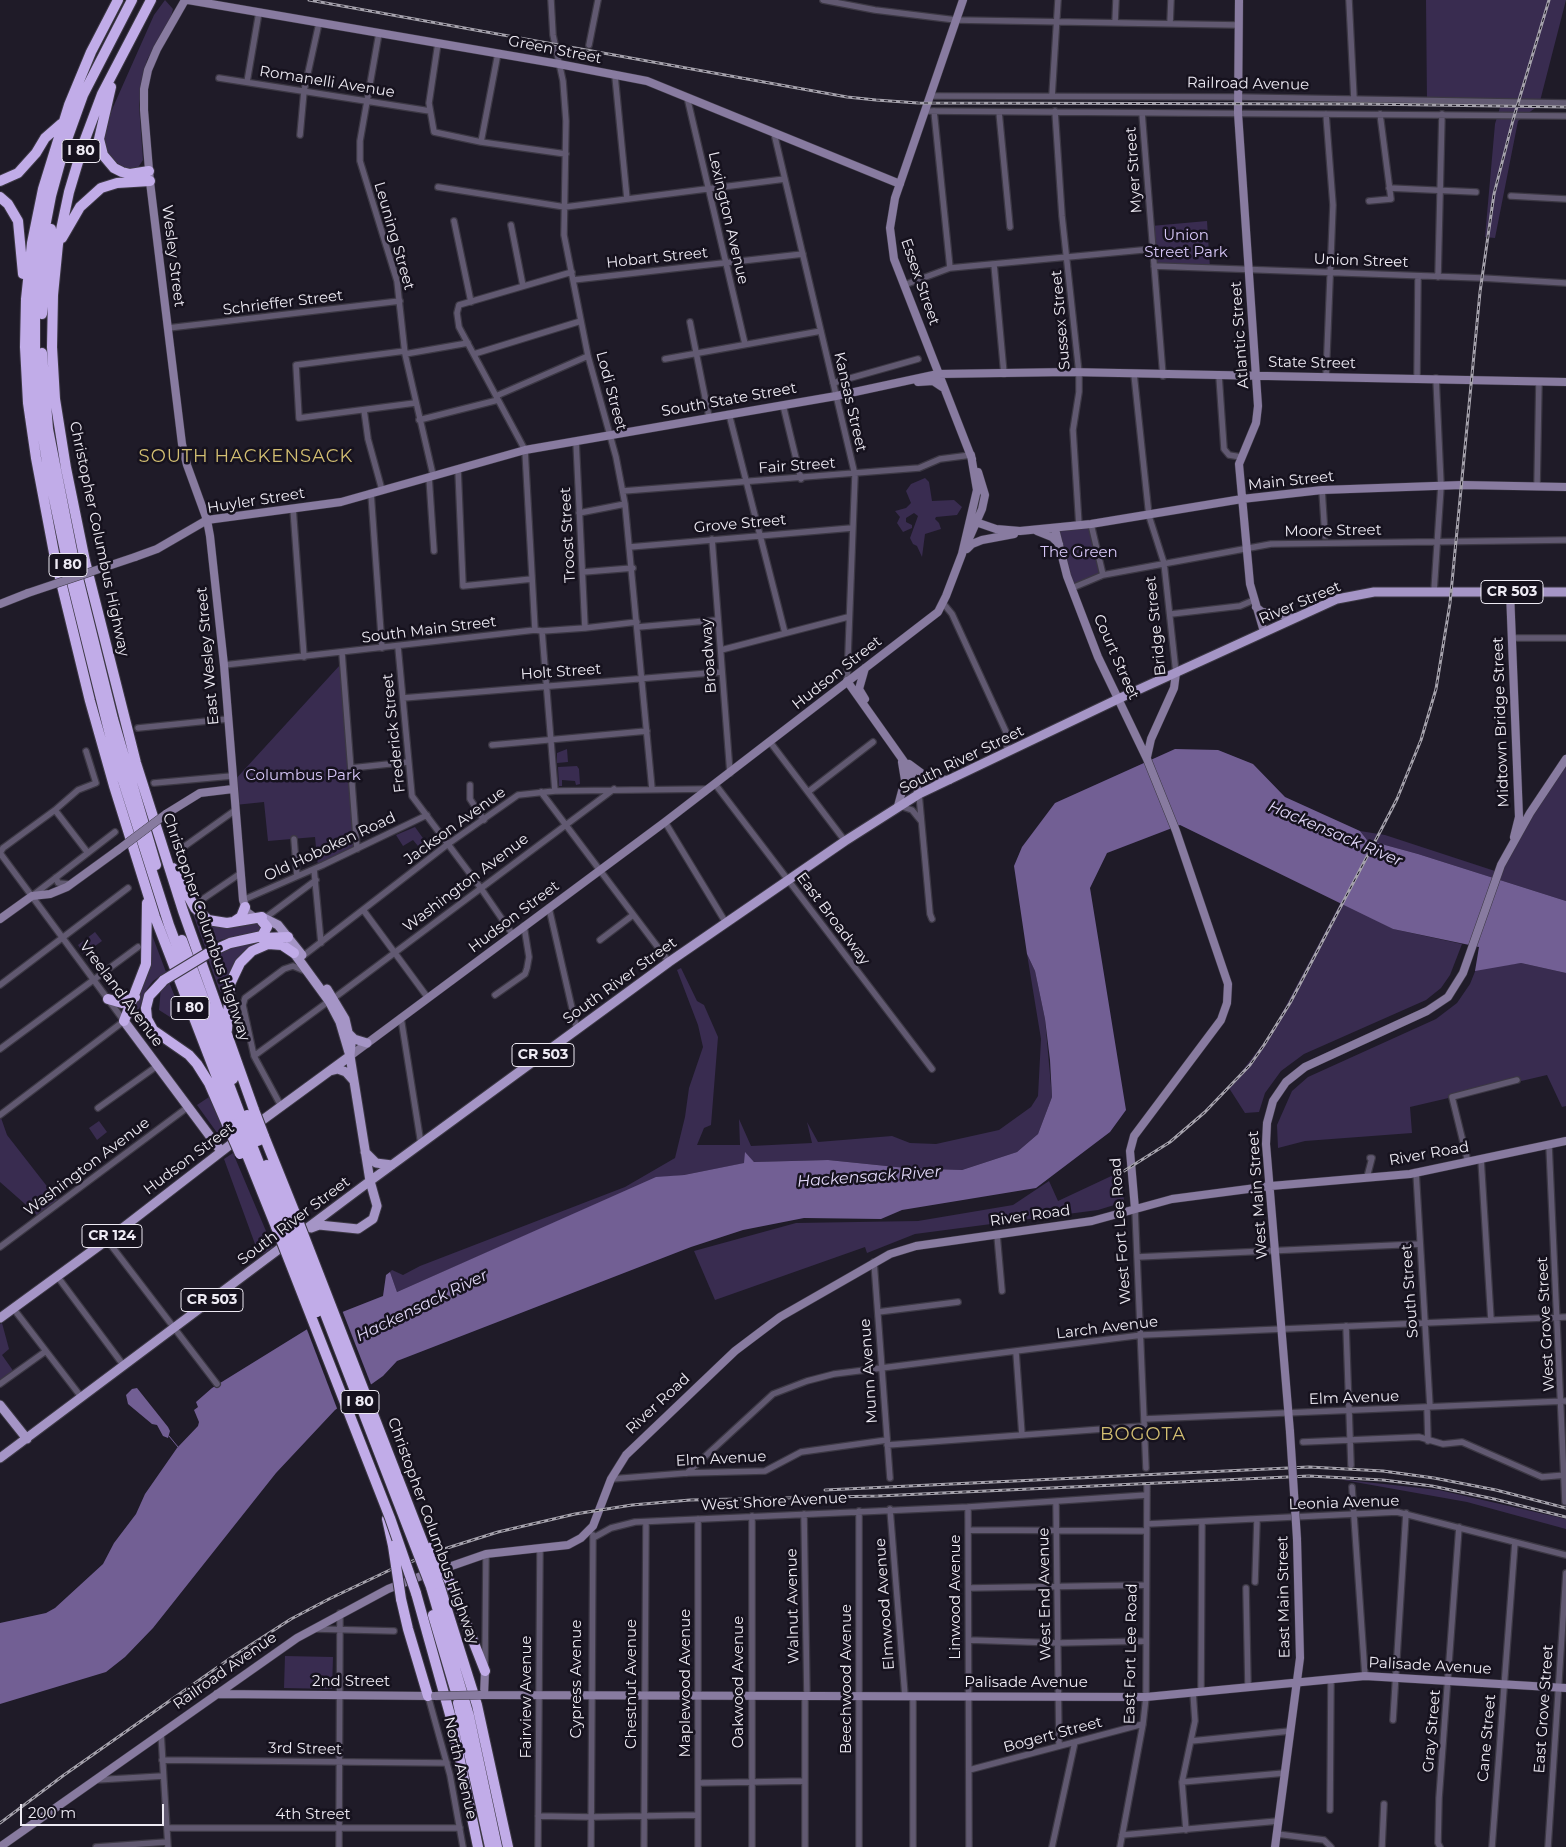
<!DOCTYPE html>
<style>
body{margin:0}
#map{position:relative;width:1566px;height:1847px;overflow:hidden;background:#1f1b28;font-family:Montserrat,sans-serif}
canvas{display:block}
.scale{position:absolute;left:20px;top:1804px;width:144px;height:22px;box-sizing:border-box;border:2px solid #edeaf3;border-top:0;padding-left:6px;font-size:15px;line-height:18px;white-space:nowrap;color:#edeaf3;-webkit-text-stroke:4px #16121e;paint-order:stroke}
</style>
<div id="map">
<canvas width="1566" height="1847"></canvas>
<div class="scale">200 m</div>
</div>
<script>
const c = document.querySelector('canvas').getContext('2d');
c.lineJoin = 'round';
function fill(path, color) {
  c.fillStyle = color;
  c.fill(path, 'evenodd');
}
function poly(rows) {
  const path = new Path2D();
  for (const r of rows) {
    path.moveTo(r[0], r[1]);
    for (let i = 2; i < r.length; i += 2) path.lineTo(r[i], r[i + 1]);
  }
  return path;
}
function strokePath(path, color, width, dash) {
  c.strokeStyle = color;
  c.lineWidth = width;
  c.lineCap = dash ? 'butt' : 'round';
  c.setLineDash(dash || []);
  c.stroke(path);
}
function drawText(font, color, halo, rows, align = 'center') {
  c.font = font + ' Montserrat,sans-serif';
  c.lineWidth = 5;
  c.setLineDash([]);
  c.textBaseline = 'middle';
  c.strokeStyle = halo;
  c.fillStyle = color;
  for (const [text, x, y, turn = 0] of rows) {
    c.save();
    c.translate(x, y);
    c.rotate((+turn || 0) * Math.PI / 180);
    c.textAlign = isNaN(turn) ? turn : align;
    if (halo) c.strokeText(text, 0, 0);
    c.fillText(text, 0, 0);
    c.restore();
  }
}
const green = poly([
 [165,0,173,9,170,20,147,60,139,105,143,160,137,169,124,168,109,157,103,142,110,114,154,15],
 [1426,0,1566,0,1539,105,1518,121,1495,238,1485,237,1495,124,1501,104,1427,102],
 [1207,221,1210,268,1154,266,1151,226],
 [925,478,929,482,932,501,954,500,962,507,957,515,936,517,935,519,939,523,941,529,925,534,922,557,917,546,913,544,910,538,918,516,914,513,906,518,906,522,912,525,912,528,903,532,897,523,900,517,895,511,906,508,911,503,906,491,911,484],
 [1091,524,1103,575,1072,588,1055,529],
 [340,665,355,850,318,867,315,837,268,841,264,802,235,805,233,782],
 [567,749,568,762,557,763,557,753],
 [1566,759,1566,901,1418,854,1367,840,1360,831,1385,835,1498,872],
 [577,766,579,769,580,784,576,785,575,781,562,780,562,786,559,786,558,767],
 [415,827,425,841,418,846,413,840,403,846,396,835],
 [1341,902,1393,929,1462,944,1450,975,1441,988,1426,1000,1304,1054,1281,1071,1265,1093,1259,1112,1245,1113,1229,1088,1272,1032],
 [190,906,204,921,253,920,260,923,260,931,220,940,205,947],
 [95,932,102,941,84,954,78,945],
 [152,935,166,972,153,981,147,989,137,1014,132,1011,147,974],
 [264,941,245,952,230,972,226,1001,219,989,208,959,228,947],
 [1027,954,1035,971,1045,1019,1052,1097,1038,1134,1017,1152,962,1170,906,1168,828,1160,754,1162,745,1153,745,1163,684,1175,656,1178,397,1292,390,1272,392,1270,403,1275,420,1266,625,1187,675,1158,685,1117,689,1088,703,1047,698,1025,677,970,681,968,697,1001,704,1005,718,1037,711,1125,704,1128,697,1145,740,1145,739,1119,751,1146,812,1143,807,1122,818,1142,892,1136,910,1143,936,1144,999,1130,1031,1107,1038,1096,1041,1039],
 [1521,963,1566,973,1566,1106,1562,1107,1547,1075,1410,1107,1412,1133,1305,1141,1278,1148,1277,1125,1292,1091,1308,1077,1436,1019,1457,1003,1470,984,1476,969],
 [169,982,175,997,176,1008,170,1017,159,1010,161,987],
 [209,1097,227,1137,223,1141,197,1105],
 [0,1115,7,1135,60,1203,39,1218,33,1211,0,1182],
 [99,1121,107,1132,97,1140,89,1128],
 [233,1153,274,1250,259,1255,224,1159],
 [1122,1171,1124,1202,1098,1210,915,1234,867,1253,865,1247,715,1300,694,1251,796,1223,918,1221,1013,1205,1049,1181,1058,1201],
 [2,1323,9,1349,2,1355,14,1372,0,1382,0,1324],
 [1338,1479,1439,1490,1566,1519,1566,1529,1467,1502],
 [285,1656,333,1657,332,1689,284,1688]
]);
const water = poly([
 [1175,749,1218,750,1253,764,1285,797,1360,831,1367,840,1418,854,1566,901,1566,973,1521,963,1475,971,1479,947,1393,929,1180,825,1107,853,1090,888,1126,1110,1110,1132,1036,1188,902,1210,881,1219,804,1218,743,1230,691,1247,397,1361,383,1376,335,1410,276,1473,153,1628,125,1657,106,1672,0,1704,0,1623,46,1613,55,1608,103,1564,114,1543,136,1514,145,1494,177,1448,198,1426,199,1422,194,1410,198,1407,196,1402,212,1388,322,1320,383,1296,386,1275,390,1272,397,1292,656,1177,684,1175,744,1163,745,1152,754,1162,828,1160,906,1168,962,1170,1017,1152,1038,1134,1052,1097,1050,1060,1045,1019,1035,971,1027,954,1014,866,1022,847,1055,803],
 [137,1388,168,1427,170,1431,168,1438,163,1436,157,1425,152,1424,128,1404,126,1395,132,1389]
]);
const pier = poly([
 [342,1310,372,1387,338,1411,306,1327]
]);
const stream = poly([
 [169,1436,178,1447]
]);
const street = poly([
 [551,0,553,35,563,81,566,121,564,235,588,356,616,457,625,504,652,789],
 [823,0,875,10,956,20,1238,25],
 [1349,0,1354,99],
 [1115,23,1116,0],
 [1170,24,1171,0],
 [379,33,360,141,360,161,397,281,405,354,433,475],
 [438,43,429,103,434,132,481,142,566,154],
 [589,45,598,0],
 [615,76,627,199],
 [219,78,430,111],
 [247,82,259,12],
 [930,96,1238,97,1566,103],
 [1052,96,1058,0],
 [687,97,745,344],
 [925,111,1566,116],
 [934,111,950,268],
 [1055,111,1062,216,1079,373,1079,392,1073,430,1079,526],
 [999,112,1010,227],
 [1142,113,1163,376],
 [774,133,855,475,847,681],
 [300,135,304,91,319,23],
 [481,142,498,53],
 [438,187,565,207,785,179],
 [1389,188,1476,192],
 [1511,196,1566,199],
 [1369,201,1391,199,1380,114],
 [454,221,471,302],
 [511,225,523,286],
 [994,264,1004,374],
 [1154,266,1482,278,1566,283],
 [1438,277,1442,114],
 [573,280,803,254],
 [904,285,950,268,1153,249],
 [690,322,709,417],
 [168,328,400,301],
 [405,351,296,365,299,418,415,403],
 [405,354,468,343],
 [474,354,581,321],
 [665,359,821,331],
 [1134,374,1149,516,1164,563,1176,673],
 [1219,376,1224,449,1229,455,1241,457],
 [1326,377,1333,205,1326,114],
 [1417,378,1418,276],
 [833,383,918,359],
 [496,396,588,356],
 [783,405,801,479],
 [364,410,368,439,382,490],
 [729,414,785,633],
 [419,420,498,400],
 [576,441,585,628],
 [458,469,463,586,532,579],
 [429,477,434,551],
 [1537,487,1539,381],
 [1322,490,1325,536],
 [623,491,919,468,940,459,971,455],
 [371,493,382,648],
 [293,508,304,657],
 [579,513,625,504],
 [1091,524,1103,575],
 [712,539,730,773],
 [630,547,852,528],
 [583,572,633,568],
 [1072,588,1103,575,1271,544,1566,540],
 [1434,591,1441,486,1436,378],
 [943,603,952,614,1007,734,1007,753],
 [1171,614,1240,606,1254,600],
 [638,627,718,620],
 [535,630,525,450,459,327,457,313,459,305,572,272],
 [542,631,555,791],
 [1512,638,1566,638],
 [398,647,412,796,480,887,513,935],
 [721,650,848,617],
 [342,653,357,849],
 [224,665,535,630,542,631,585,628,637,622],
 [403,698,722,672],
 [138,728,228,719],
 [770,742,845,841],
 [492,745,647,731],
 [351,768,408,762],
 [154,783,232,776],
 [715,784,932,1069],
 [470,785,470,799,484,820],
 [541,792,669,962],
 [808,792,873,742],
 [919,794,930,914,932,919],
 [900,806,912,810,921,821],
 [55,810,88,853],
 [665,822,726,923],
 [294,839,297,876],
 [178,851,234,811],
 [0,853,124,1021,0,1115],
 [0,853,3,848,55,810,78,790,96,783,86,751],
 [314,869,321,943],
 [56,877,58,883,69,884],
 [32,896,115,832],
 [243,900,323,865,427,815],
 [200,901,241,873],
 [549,908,577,1030],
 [364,911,428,998],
 [265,918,316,880],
 [600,940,633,915],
 [303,956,448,844,518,795,555,791,708,789],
 [0,985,128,888],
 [495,995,525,974,527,968,529,957,524,926],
 [334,998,614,789],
 [401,1018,421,1144],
 [0,1049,138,947],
 [254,1056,329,1001],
 [281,1106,254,1056,243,1005,245,998,284,969,293,966,305,971],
 [98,1108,157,1066],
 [1549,1145,1565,1502],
 [1481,1159,1491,1320],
 [1468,1162,1452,1097,1517,1080],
 [1416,1172,1430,1407],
 [1367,1177,1372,1158,1370,1158],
 [1135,1209,1146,1468],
 [997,1235,1002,1291],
 [107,1240,217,1384],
 [0,1247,188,1107],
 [1137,1257,1419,1244],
 [874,1262,890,1478],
 [57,1276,124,1366],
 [13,1308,82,1398],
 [878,1312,958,1302],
 [1346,1326,1351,1465],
 [1016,1352,1022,1435],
 [0,1384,46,1351],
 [1427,1408,1428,1441],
 [1144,1419,1566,1401],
 [1303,1442,1419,1437,1443,1444,1462,1442,1542,1477,1566,1475],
 [887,1445,1144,1426],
 [687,1473,773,1394,807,1381,834,1374,1142,1335,1566,1317],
 [611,1479,687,1473,765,1471,801,1452,887,1440],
 [1352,1487,1365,1676],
 [1056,1502,1059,1746],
 [968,1507,1147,1495],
 [890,1509,905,1696],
 [859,1511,859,1847],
 [804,1514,807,1697],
 [752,1516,752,1847],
 [698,1519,698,1847],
 [1147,1524,1397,1512,1566,1555],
 [969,1530,1146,1531],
 [593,1538,611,1528,635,1522,968,1507,969,1847],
 [1255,1582,1257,1520],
 [969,1588,1146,1585],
 [1246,1588,1248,1686],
 [316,1629,394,1631],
 [969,1640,1058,1643,1146,1641],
 [485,1664,486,1554],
 [1201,1691,1202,1523],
 [428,1696,450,1775,463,1847],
 [1393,1720,1406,1513],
 [161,1733,168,1847],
 [1191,1741,1290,1731],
 [162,1760,447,1763],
 [969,1770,1143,1724],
 [95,1780,163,1776],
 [1182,1782,1285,1773],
 [698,1783,805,1781],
 [1330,1810,1331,1679],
 [538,1816,591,1817,698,1815],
 [167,1828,460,1828],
 [1186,1830,1182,1782,1195,1721,1193,1692],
 [1277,1834,1324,1840,1331,1847],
 [1122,1835,1278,1821],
 [96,1847,167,1842],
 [339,1847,340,1613],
 [538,1847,540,1548],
 [591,1847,593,1535],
 [644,1847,646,1522],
 [805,1847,805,1697],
 [913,1847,913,1696],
 [1052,1847,1075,1742],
 [1120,1847,1143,1724,1146,1697,1147,1486],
 [1382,1847,1384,1804],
 [1440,1847,1438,1843,1439,1798,1459,1527],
 [1492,1847,1515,1542],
 [1548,1847,1566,1573]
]);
const secondary = poly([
 [185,0,157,49,148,70,144,89,144,110,150,182,182,444,187,465,207,520,210,536,224,665,243,900,247,912,257,919],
 [188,0,559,64,647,81,900,184],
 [963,0,895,198,890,228,894,259,972,459],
 [1239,0,1238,113,1258,406,1256,423,1239,464,1250,584,1264,632],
 [918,382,933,381,942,387],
 [970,520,996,529,1020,531,1091,524,1242,499,1322,490,1462,485,1566,487],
 [1055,529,1067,576,1098,657,1147,759,1176,831,1228,984,1227,1003,1221,1020,1134,1136,1130,1151,1135,1209],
 [1037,531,1052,537,1059,544],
 [968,541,982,509,985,495,978,472],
 [967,549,972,544,982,540,1014,534],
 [135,557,157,549,207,520,341,502,525,450,836,396,938,374,1069,372,1566,382],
 [1510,592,1519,817,1514,837],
 [0,604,28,593],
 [1256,607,1262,612,1296,617],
 [865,668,859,689,865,699],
 [847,681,910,770,919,794],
 [1147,757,1151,739,1174,688,1176,673],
 [909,764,928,778,949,780],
 [898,806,905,780,902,762],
 [166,814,200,793,233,789],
 [0,919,32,896,50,894,67,887,118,850],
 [350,1056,665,822,938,612,946,596,962,554,977,490,971,455],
 [1290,1432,1266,1144,1267,1123,1273,1101,1286,1082,1305,1067,1427,1011,1448,997,1463,973,1501,865,1530,813,1566,759],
 [440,1570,486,1554,568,1545,581,1538,593,1526,611,1479,626,1455,735,1351,780,1317,890,1254,916,1246,1092,1221,1172,1199,1271,1186,1410,1174,1566,1141],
 [217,1694,432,1696],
 [481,1695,1146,1697,1365,1676,1566,1688],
 [484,1695,485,1671],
 [0,1847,297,1638,388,1589,429,1573],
 [1275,1847,1300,1658,1297,1539]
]);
const primary = poly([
 [262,917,278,925,302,955],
 [294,953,329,1001,340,1022,350,1056,370,1181,377,1206,373,1219,358,1229,319,1225,311,1228],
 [327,989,345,1019,351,1045,350,1055],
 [124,1021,221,1151],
 [349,1034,354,1039,367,1043],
 [330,1071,338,1069,346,1072,354,1081],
 [253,1127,350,1056],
 [365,1152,376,1163,392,1165],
 [0,1318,107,1240,239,1138],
 [0,1405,27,1439],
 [0,1458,370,1181,669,962,845,841,919,794,1118,699,1337,599,1374,592,1566,592]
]);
const highway = poly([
 [118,0,91,52,69,105,43,189,32,243,26,299,25,347,28,403,36,458,54,553,90,701,114,786,155,917,235,1124],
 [132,0,83,95,65,145,51,196,41,248,35,300,35,353,38,405,49,475,69,570,116,759,169,925,242,1119],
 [151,0,102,94,84,142,69,192,58,244,53,295,52,347,55,399,66,468,85,561,136,763,183,911,254,1110],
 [111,87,99,139,103,155,114,168,122,172,130,174,149,171],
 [0,181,18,173,36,153,45,138,61,124],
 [0,197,8,204,18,221,23,274],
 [62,238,80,207,101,188,117,183,150,181],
 [42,314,51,229],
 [42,353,48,429,75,566,113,719,156,865],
 [173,868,195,908,208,920,227,923,262,917],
 [235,921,241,917,245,907],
 [262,938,288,937],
 [182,940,233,1079],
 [210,952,230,943,262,936,267,927,262,921],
 [164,980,149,996,146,1008,147,1019,153,1030,189,1055,197,1064,209,1083,229,1129],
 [108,999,122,1003,135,997],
 [124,1021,146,964,147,903],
 [227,1030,230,984,240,963,252,951,268,944,282,945,294,953],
 [264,1136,295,1213],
 [252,1145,282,1222],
 [245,1150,276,1227],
 [267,1165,288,1218],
 [387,1519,393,1546],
 [449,1580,485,1671],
 [439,1584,477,1705,508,1847],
 [431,1587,469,1716,497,1847],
 [416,1593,452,1722,478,1847],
 [401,1599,408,1629,428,1696],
 [433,1615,455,1689],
 [458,1703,490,1847]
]);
const rail = poly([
 [309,0,847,97,876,100,918,103,1362,104,1566,107],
 [1124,1171,1170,1142,1205,1112,1250,1065,1264,1045,1290,1003,1381,830,1397,799,1421,740,1436,689,1450,603,1480,292,1494,194,1513,120,1549,0],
 [825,1490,1309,1467,1383,1471,1434,1478,1496,1490,1566,1508],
 [0,1823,64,1775,235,1655,291,1619,329,1599,392,1569,444,1549,498,1532,575,1514,632,1505,690,1500,878,1496,1309,1476,1383,1480,1432,1486,1494,1499,1566,1517]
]);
const secondaryBridge = poly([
 [28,593,135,557],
 [118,850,166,814],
 [1290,1432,1297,1539],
 [435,1696,481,1695]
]);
const highwayBridge = poly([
 [164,980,210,952],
 [254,1110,264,1136],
 [247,1115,258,1141],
 [242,1119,252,1145],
 [235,1124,245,1150],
 [229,1129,240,1154],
 [295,1213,439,1584],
 [288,1218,431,1587],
 [282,1222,317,1312],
 [276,1227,390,1518,416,1593],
 [393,1546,401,1599],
 [432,1547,449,1580]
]);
const shields = [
 [81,151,38],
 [68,565,38],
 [1512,592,62],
 [190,1008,38],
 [543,1055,62],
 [112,1236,60],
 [212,1300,62],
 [360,1402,38]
];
const shieldNames = [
 ["I 80",81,151],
 ["I 80",68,565],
 ["CR 503",1512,592],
 ["I 80",190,1008],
 ["CR 503",543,1055],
 ["CR 124",112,1236],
 ["CR 503",212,1300],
 ["I 80",360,1402]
];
const streetNames = [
 ["Green Street",555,50,11],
 ["Romanelli Avenue",327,82,9],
 ["Railroad Avenue",1248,84,1],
 ["Myer Street",1134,170,-94],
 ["Lexington Avenue",728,218,77],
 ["Leuning Street",394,236,74],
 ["Wesley Street",173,256,83],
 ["Hobart Street",657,258,-6],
 ["Union Street",1361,261,2],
 ["Essex Street",920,282,71],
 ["Schrieffer Street",283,303,-7],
 ["Sussex Street",1061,320,-95],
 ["Atlantic Street",1240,335,-94],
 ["State Street",1312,363,1],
 ["Lodi Street",611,391,75],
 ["South State Street",729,400,-10],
 ["Kansas Street",850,402,77],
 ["Fair Street",797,466,-4],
 ["Main Street",1291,481,-6],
 ["Huyler Street",256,501,-9],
 ["Grove Street",740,524,-5],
 ["Moore Street",1333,531,-1],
 ["Troost Street",568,535,-93],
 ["Christopher Columbus Highway",99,539,78],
 ["River Street",1300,603,-23],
 ["Bridge Street",1156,626,-96],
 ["South Main Street",429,630,-7],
 ["East Wesley Street",208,656,-95],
 ["Broadway",709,656,-94],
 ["Court Street",1116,657,66],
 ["Holt Street",561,672,-4],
 ["Hudson Street",837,673,-38],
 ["Midtown Bridge Street",1501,722,-92],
 ["Frederick Street",394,733,-96],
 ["South River Street",962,760,-26],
 ["Jackson Avenue",455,826,-36],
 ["Old Hoboken Road",330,847,-25],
 ["Washington Avenue",466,883,-37],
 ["Hudson Street",514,917,-37],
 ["East Broadway",833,919,53],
 ["Christopher Columbus Highway",206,927,71],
 ["South River Street",620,981,-36],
 ["Vreeland Avenue",121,994,53],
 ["River Road",1429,1154,-10],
 ["Hudson Street",189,1159,-37],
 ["Washington Avenue",87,1167,-37],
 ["West Main Street",1258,1195,-94],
 ["River Road",1030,1216,-8],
 ["South River Street",294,1221,-37],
 ["West Fort Lee Road",1121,1231,-94],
 ["South Street",1410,1291,-94],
 ["West Grove Street",1546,1324,-93],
 ["Larch Avenue",1107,1328,-7],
 ["Munn Avenue",869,1371,-94],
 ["Elm Avenue",1354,1398,-2],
 ["River Road",658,1404,-43],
 ["Elm Avenue",721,1459,-3],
 ["West Shore Avenue",774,1502,-3],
 ["Leonia Avenue",1344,1503,-2],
 ["Christopher Columbus Highway",433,1531,70],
 ["West End Avenue",1045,1594,-91],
 ["Linwood Avenue",956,1597,-90],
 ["East Main Street",1284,1597,-91],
 ["Elmwood Avenue",885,1604,-94],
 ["Walnut Avenue",793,1606,-91],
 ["East Fort Lee Road",1131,1654,-89],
 ["Palisade Avenue",1430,1666,3],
 ["Railroad Avenue",225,1671,-35],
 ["Cypress Avenue",577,1679,-90],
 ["Beechwood Avenue",847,1679,-90],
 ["2nd Street",351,1682],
 ["Oakwood Avenue",739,1682,-90],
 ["Maplewood Avenue",686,1683,-90],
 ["Palisade Avenue",1026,1683],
 ["Chestnut Avenue",632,1684,-90],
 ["Fairview Avenue",527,1697,-90],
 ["East Grove Street",1544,1709,-86],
 ["Gray Street",1432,1731,-85],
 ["Bogert Street",1053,1735,-15],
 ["Cane Street",1487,1738,-85],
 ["3rd Street",305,1749,1],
 ["North Avenue",460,1768,77],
 ["4th Street",313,1815]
];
const parkNames = [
 ["Union",1186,236],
 ["Street Park",1186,253],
 ["The Green",1079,553],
 ["Columbus Park",303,776]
];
const waterNames = [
 ["Hackensack River",1335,834,23],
 ["Hackensack River",869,1177,-4],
 ["Hackensack River",422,1306,-26]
];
const quarterNames = [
 ["SOUTH HACKENSACK",246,457],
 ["BOGOTA",1143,1435]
];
fill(green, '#392c50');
fill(water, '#725f94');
fill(pier, '#1f1b28');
strokePath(stream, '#725f94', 1);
strokePath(street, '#3c3844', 8);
strokePath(secondary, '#3c3844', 9);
strokePath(primary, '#3c3844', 11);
strokePath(highway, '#3c3844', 12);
strokePath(street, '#615971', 5.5);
strokePath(secondary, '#887ba0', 8);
strokePath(primary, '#a595c6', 9);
strokePath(highway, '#c1ace8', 10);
strokePath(rail, '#a5a2ac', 3);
strokePath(rail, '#16121e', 1, [4]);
strokePath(secondaryBridge, '#3c3844', 9, []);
strokePath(highwayBridge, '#3c3844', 12, []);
strokePath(secondaryBridge, '#887ba0', 8);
strokePath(highwayBridge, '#c1ace8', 10);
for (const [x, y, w] of shields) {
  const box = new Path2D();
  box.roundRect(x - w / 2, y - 11.5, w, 23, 4);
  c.fillStyle = '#16121e';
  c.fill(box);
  strokePath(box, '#edeaf3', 1);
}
drawText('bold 14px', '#edeaf3', null, shieldNames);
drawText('15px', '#edeaf3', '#16121e', streetNames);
drawText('15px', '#d8c8f9', '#16121e', parkNames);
drawText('italic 16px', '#e2d8f9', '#16121e', waterNames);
c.letterSpacing = '1px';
drawText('18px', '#d3bf72', '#16121e', quarterNames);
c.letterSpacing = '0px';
</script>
